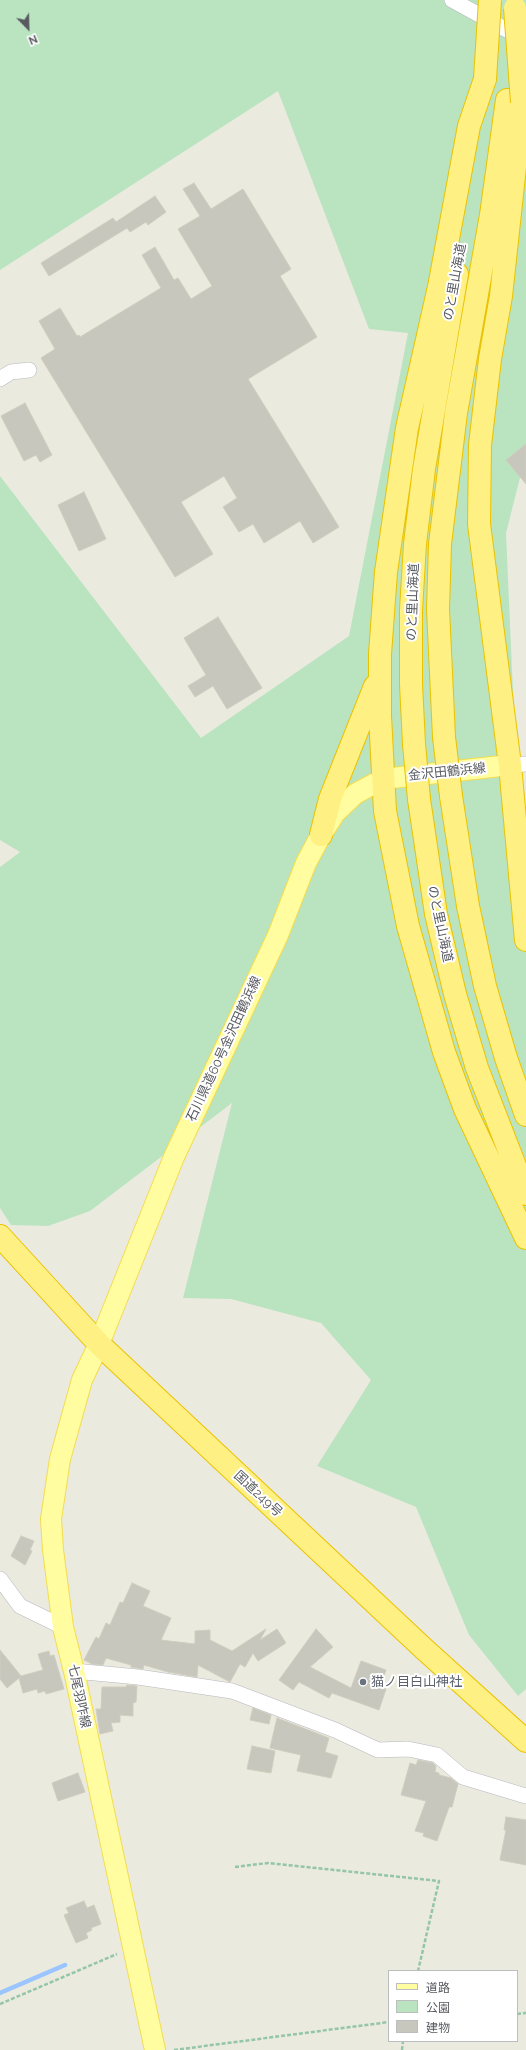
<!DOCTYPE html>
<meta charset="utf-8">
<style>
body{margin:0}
#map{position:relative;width:526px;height:2050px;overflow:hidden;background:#ebeadf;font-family:Raleway,"Noto Sans JP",sans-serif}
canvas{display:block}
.legend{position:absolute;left:388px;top:1970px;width:130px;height:72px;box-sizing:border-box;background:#fff;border:1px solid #bcbdbf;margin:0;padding:5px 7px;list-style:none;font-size:12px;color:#585a60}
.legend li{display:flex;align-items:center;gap:8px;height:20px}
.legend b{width:20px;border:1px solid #bcbdbf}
.north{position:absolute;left:8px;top:8px;width:40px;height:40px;-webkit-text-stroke:3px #fff;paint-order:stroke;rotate:157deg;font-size:11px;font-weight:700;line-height:16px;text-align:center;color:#585a60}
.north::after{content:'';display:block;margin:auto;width:14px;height:18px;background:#585a60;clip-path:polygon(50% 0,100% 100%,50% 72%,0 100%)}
</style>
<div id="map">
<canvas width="526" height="2050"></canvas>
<ul class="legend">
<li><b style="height:5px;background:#fffda0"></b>道路</li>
<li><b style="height:11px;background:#bae4c0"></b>公園</li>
<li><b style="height:11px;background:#c8c7be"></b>建物</li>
</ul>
<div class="north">N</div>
</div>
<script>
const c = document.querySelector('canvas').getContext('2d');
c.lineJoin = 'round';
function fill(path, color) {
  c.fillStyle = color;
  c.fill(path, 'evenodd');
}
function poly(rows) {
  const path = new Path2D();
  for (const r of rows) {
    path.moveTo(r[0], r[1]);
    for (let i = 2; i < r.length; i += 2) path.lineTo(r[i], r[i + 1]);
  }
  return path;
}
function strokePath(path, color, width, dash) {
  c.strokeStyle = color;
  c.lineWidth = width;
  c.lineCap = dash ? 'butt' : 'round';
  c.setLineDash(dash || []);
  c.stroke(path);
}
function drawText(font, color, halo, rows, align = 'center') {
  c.font = font + ' Raleway,"Noto Sans JP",sans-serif';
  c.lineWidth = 4;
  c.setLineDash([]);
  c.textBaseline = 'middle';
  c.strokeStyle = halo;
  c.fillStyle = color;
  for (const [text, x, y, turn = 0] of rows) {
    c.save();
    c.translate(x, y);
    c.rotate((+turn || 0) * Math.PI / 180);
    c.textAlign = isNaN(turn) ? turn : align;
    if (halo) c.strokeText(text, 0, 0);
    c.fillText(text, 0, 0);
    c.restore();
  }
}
const green = poly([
 [0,0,526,0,526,454,506,533,518,806,526,806,526,1689,518,1696,469,1635,416,1507,317,1466,371,1380,321,1323,231,1299,183,1298,232,1103,90,1211,48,1226,11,1225,0,1208,0,867,20,852,0,840,0,476,201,738,349,636,408,333,369,329,278,91,0,270]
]);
const stream = poly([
 [0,1993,65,1965]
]);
const building = poly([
 [194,183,211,209,243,189,291,269,280,276,317,337,248,379,339,527,313,543,300,521,264,543,253,524,239,532,223,507,237,498,224,476,181,502,213,554,175,577,41,358,55,349,39,321,60,308,77,336,79,335,80,337,161,288,142,255,155,247,174,280,178,278,191,299,212,286,178,229,200,216,183,189,194,183],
 [155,196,166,212,148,225,146,222,130,232,127,228,49,276,41,263,113,218,116,222,155,196],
 [25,403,52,455,40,462,36,455,24,461,1,416,25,403],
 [526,444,526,484,506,460,526,444],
 [84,492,106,539,79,551,58,505,84,492],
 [218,617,262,688,227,709,213,686,195,697,188,686,206,675,184,638,218,617],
 [21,1536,34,1541,30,1550,32,1551,25,1565,11,1556,21,1536],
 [132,1583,150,1591,143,1606,171,1618,161,1640,195,1644,195,1631,210,1630,210,1640,232,1651,266,1629,260,1640,277,1629,286,1643,258,1661,253,1653,245,1667,240,1664,230,1682,198,1665,197,1677,168,1672,144,1665,143,1669,131,1667,131,1665,106,1658,103,1665,92,1664,84,1660,96,1637,99,1639,106,1623,110,1625,120,1602,123,1603,132,1583],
 [316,1629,333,1647,310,1667,351,1688,361,1661,386,1670,380,1687,386,1689,379,1710,332,1693,329,1698,299,1682,293,1690,279,1680,316,1629],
 [0,1650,21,1676,43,1670,38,1654,49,1651,50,1656,54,1655,64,1689,46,1694,45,1691,38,1693,37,1689,23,1693,19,1678,7,1688,0,1679,0,1650],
 [127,1685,137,1686,136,1702,133,1703,133,1716,120,1715,120,1722,111,1723,113,1731,100,1734,96,1709,101,1709,102,1687,126,1687,127,1685],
 [253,1708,271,1715,269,1724,250,1720,253,1708],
 [277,1718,329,1738,325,1752,338,1756,331,1778,297,1771,301,1755,270,1748,277,1718],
 [252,1746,275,1751,271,1773,247,1769,252,1746],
 [418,1760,433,1763,436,1766,435,1772,439,1773,439,1775,451,1778,458,1784,452,1807,449,1807,437,1841,423,1836,424,1833,415,1831,426,1801,401,1795,410,1763,416,1765,418,1760],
 [78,1773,85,1792,58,1801,52,1783,78,1773],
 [506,1817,526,1820,526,1865,500,1860,506,1830,504,1830,506,1817],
 [84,1901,87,1908,94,1905,101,1924,91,1928,92,1930,86,1933,88,1938,76,1943,64,1915,69,1913,66,1908,84,1901]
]);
const path = poly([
 [235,1867,268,1863,439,1881,418,1971],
 [0,2004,117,1954],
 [517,2014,526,2013],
 [174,2050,389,2022],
 [402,2050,403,2041]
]);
const minor = poly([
 [452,0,523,39],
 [0,379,11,372,29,370],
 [510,765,526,764],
 [0,1579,20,1606,63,1627],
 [74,1671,138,1677,232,1691,335,1730,378,1750,408,1749,437,1755,463,1777,526,1796]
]);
const major = poly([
 [155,2050,74,1671,63,1627,53,1550,51,1519,60,1459,82,1380,99,1344,174,1157,278,935,306,863,321,835,335,813,355,794,383,779,510,765]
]);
const highway = poly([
 [485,79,469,126,439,287,407,428,386,572,380,654,380,716,385,811,408,926,444,1052,465,1109,526,1238],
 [522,102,501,296,490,359,480,445,479,524,510,765,526,940],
 [444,737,438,609,440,544,456,413,491,215,507,100],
 [414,744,411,684,411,610,415,544,424,469,457,274],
 [451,796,468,906,485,986,506,1058,526,1115],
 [419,799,436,914,455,994,477,1068,526,1194],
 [321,835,330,799,375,686],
 [0,1236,99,1344,423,1648,526,1741]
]);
const highwayBridge = poly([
 [515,8,522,102],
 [485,79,490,0],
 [444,737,451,796],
 [414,744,419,799]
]);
const markers = [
 [363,1682,4,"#6b7280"]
];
const streetNames = [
 ["のと里山海道",455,282,-80],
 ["のと里山海道",413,602,-88],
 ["金沢田鶴浜線",447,772,-6],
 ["のと里山海道",440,924,78],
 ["石川県道60号金沢田鶴浜線",224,1049,-65],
 ["国道249号",258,1494,43],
 ["七尾羽咋線",79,1696,78]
];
const worshipNames = [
 ["猫ノ目白山神社",371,1682]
];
fill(green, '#bae4c0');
strokePath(stream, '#9bc5ff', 4.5);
fill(building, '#c8c7be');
strokePath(building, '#d0cdbd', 1);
strokePath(minor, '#b7b8be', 16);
strokePath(major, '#f3dc50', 22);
strokePath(highway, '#eac200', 24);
strokePath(path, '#93c5a8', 2.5, [4, 2]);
strokePath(minor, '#fff', 15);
strokePath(major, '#fffda0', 20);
strokePath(highway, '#fef083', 22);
strokePath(highwayBridge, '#eac200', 24, []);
strokePath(highwayBridge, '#fef083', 22);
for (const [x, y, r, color] of markers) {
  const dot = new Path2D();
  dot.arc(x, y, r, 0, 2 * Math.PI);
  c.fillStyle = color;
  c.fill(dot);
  strokePath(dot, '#fff', 1.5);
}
drawText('13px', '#585a60', '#fff', streetNames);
drawText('13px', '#5b616d', '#fff', worshipNames, 'left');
</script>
